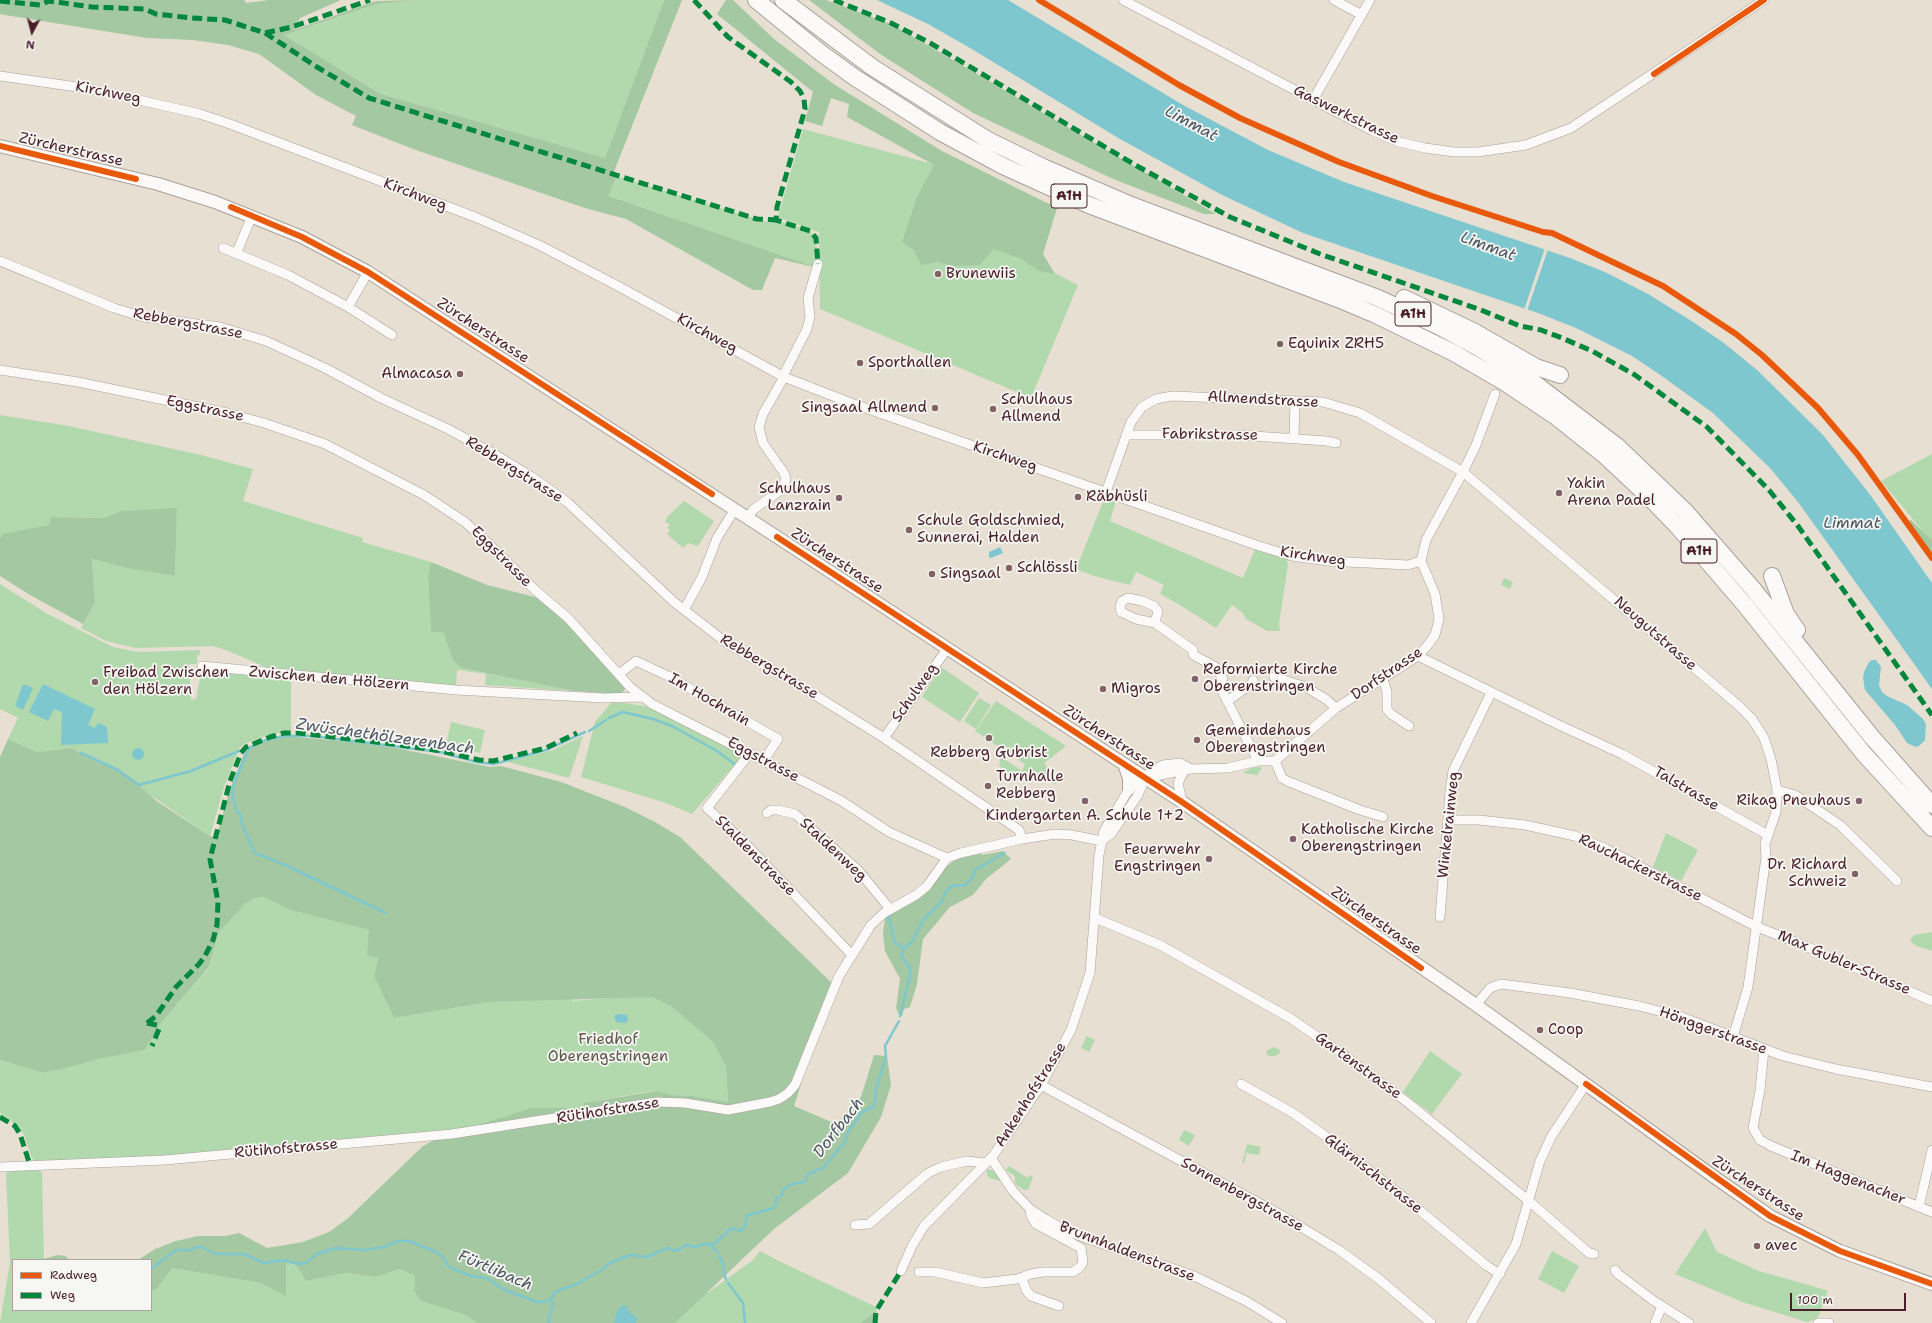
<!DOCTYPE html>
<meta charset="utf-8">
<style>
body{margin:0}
#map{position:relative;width:1932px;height:1323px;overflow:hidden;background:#e7dfd1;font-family:"Shantell Sans",sans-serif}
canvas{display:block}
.legend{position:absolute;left:12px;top:1259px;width:140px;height:52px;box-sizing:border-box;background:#f6f6f2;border:1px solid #b1a0a2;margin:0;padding:5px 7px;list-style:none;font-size:12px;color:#4a1f2b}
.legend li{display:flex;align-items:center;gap:8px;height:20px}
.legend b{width:20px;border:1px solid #b1a0a2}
.north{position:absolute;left:12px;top:12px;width:40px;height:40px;-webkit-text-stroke:3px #f6f6f2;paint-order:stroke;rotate:187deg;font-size:11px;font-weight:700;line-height:16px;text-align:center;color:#4a1f2b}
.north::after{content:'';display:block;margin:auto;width:14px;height:18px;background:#4a1f2b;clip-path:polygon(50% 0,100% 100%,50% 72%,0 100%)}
.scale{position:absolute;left:1790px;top:1293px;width:116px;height:18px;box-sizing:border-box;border:2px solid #4a1f2b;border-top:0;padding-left:5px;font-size:12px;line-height:14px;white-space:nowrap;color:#4a1f2b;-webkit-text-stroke:3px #f6f6f2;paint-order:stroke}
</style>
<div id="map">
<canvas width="1932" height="1323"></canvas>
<ul class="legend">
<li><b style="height:5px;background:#e8590c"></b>Radweg</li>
<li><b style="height:5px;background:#00873e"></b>Weg</li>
</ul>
<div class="north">N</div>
<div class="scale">100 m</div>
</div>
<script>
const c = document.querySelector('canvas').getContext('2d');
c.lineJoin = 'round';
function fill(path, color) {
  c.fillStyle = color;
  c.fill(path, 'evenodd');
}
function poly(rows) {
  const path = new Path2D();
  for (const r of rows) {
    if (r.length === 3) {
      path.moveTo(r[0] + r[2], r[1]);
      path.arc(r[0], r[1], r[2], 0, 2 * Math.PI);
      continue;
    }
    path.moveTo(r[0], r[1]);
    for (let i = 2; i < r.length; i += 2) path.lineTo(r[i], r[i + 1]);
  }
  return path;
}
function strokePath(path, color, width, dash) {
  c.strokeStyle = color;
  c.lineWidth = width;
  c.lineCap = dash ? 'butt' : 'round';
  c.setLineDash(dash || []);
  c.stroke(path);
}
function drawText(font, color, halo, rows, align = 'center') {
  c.font = font + ' "Shantell Sans",sans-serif';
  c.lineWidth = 3.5;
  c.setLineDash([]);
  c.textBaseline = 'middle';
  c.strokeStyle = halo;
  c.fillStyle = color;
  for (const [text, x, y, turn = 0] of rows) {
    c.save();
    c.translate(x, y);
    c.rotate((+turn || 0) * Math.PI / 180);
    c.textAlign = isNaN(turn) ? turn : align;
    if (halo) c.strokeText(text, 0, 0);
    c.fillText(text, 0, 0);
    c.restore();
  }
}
const green = poly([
 [417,0,664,0,605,158,381,94,284,35,377,4],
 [803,129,988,179,1035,263,1078,285,1031,398,820,309,819,232,778,217],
 [616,176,770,223,776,220,810,231,816,238,818,268,609,196],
 [0,415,69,426,201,455,253,469,243,501,363,538,362,542,431,562,428,576,431,632,443,632,453,660,462,668,573,691,485,685,486,674,459,670,457,670,456,687,270,669,226,650,213,646,135,648,106,641,81,628,95,603,92,559,131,569,175,576,177,509,106,518,52,517,49,525,0,538],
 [1932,454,1932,542,1881,481],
 [1105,497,1116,501,1110,521,1243,578,1256,547,1286,557,1288,564,1279,623,1280,631,1267,631,1246,619,1243,613,1232,605,1216,628,1175,602,1160,594,1164,585,1136,572,1130,585,1094,576,1076,569],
 [684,501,714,521,698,546,688,543,683,548,667,534,670,530,667,528,670,524,665,522,667,517],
 [1504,578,1513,582,1510,589,1501,585],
 [0,584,46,613,113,647,138,652,200,650,200,655,197,655,197,664,189,664,191,700,196,699,201,673,207,670,291,678,291,730,265,736,244,744,239,749,224,787,210,836,146,792,73,748,37,752,8,739,18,718,0,709],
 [941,667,979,693,960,722,922,697],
 [979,698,991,705,976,729,964,721],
 [996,701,1066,746,1044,763,1057,780,1056,784,1039,779,1036,774,1032,777,1022,772,1019,773,1018,780,999,766,1001,757,1022,771,1025,764,975,731],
 [616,702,645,706,672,718,743,755,692,814,666,803,581,777,595,722,611,703],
 [451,722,485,730,480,753,446,745],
 [583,736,569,778,508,762,508,761,553,750],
 [1261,767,1261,771,1259,771,1258,775,1243,773,1251,768],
 [1666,833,1698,850,1681,881,1653,867],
 [264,897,290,910,369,930,378,957,374,976,394,1018,489,1002,574,995,572,1001,625,997,652,997,672,1007,713,1042,726,1067,728,1102,693,1096,661,1094,657,1091,646,1092,584,1103,585,1108,452,1132,228,1152,35,1163,30,1153,24,1134,9,1118,0,1113,0,1060,43,1073,67,1068,99,1059,145,1050,161,1023,209,968,219,932,245,904,255,898],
 [1932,932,1932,951,1916,946,1910,940,1914,935],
 [1087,1036,1095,1040,1089,1052,1081,1048],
 [1274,1047,1280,1050,1280,1053,1275,1056,1268,1056,1266,1051],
 [1430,1051,1462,1074,1432,1114,1403,1092],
 [1184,1130,1195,1135,1189,1146,1179,1140],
 [1247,1144,1261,1147,1259,1155,1246,1153,1244,1163,1242,1163],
 [1009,1166,1028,1178,1030,1175,1033,1177,1028,1190,1024,1190,1015,1184,1015,1176,1006,1170],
 [37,1168,42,1173,44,1260,13,1260,13,1310,151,1310,151,1291,157,1289,172,1268,261,1283,286,1295,286,1260,293,1261,306,1281,346,1273,375,1277,400,1269,415,1276,414,1291,421,1301,465,1315,477,1323,0,1323,10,1262,6,1173,16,1169],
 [987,1169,996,1171,1002,1180,1000,1181,990,1178,987,1175],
 [1705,1228,1717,1252,1759,1271,1826,1290,1828,1291,1818,1318,1807,1322,1745,1303,1675,1274],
 [760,1251,779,1261,878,1308,876,1311,860,1323,667,1323,668,1295,709,1292,753,1260],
 [1552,1251,1579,1266,1564,1293,1538,1279]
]);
const forest = poly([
 [0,0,244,0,246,3,269,0,341,0,300,18,294,30,376,1,417,0,377,4,284,35,381,94,605,158,664,0,682,0,613,174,616,176,609,196,818,268,775,258,762,290,753,290,626,219,585,208,413,149,352,125,356,116,316,95,259,54,228,45,193,40,147,38,5,15,0,14],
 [726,0,733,0,774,39,835,85,942,151,1057,208,1043,254,1055,274,1039,271,1022,259,993,249,980,265,954,266,937,262,921,265,914,250,902,242,917,197,934,165,847,117,849,104,831,98,822,126,805,121,813,92,717,14],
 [809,0,826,0,893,25,1216,214,1204,214,1113,179,973,113,880,54],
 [177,508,175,576,131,569,92,559,95,603,83,624,30,595,0,576,0,538,3,534,49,525,51,517,105,518,121,511],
 [1911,520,1932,540,1932,554,1908,521],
 [431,562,487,585,539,598,565,621,626,688,621,694,573,691,462,668,453,660,443,632,431,632,428,576],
 [284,736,355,742,396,748,490,767,501,766,561,782,625,807,655,822,680,837,833,984,794,1106,836,1124,861,1097,874,1055,887,1056,891,1085,881,1117,848,1173,774,1229,675,1323,477,1323,465,1315,421,1301,414,1291,415,1276,400,1269,375,1277,346,1273,306,1281,293,1261,286,1260,286,1296,261,1283,172,1268,157,1289,151,1291,151,1260,138,1260,155,1249,176,1241,198,1236,226,1236,239,1233,267,1248,303,1242,329,1232,347,1219,423,1146,438,1138,532,1108,584,1108,584,1103,657,1091,672,1095,693,1096,728,1102,726,1067,713,1042,672,1007,652,997,489,1002,394,1018,374,976,378,958,367,955,369,930,290,910,264,897,255,898,245,904,219,932,209,967,161,1023,145,1050,99,1059,67,1068,43,1073,0,1060,0,757,8,739,37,752,73,748,83,755,126,775,158,802,210,836,216,838,230,789,244,754,249,748,267,741],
 [1003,851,1011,859,986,879,973,895,950,907,923,939,917,984,910,1007,904,1009,902,1016,899,1015,896,1008,900,979,885,951,883,934,885,916,955,860,981,852,982,855],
 [58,1255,65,1256,70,1260,43,1259],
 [876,1311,878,1323,860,1323]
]);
const water = poly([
 [877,0,1008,0,1183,105,1268,150,1344,182,1570,258,1607,273,1648,294,1690,320,1724,343,1757,370,1823,435,1871,496,1932,583,1932,689,1798,502,1770,468,1713,413,1659,374,1632,356,1576,328,1538,313,1303,233,1222,195,1120,139,970,48,928,24],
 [1000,547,1003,553,991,558,989,557,989,552],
 [1872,660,1876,660,1881,667,1879,685,1882,692,1887,696,1907,705,1923,719,1926,724,1925,740,1919,746,1916,747,1907,743,1895,725,1865,690,1863,678,1864,672,1869,662],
 [23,684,33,688,23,710,15,706],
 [43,684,95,709,88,725,95,728,98,723,107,727,108,743,61,745,62,712,54,709,48,721,29,712],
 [138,754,6],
 [618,1014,627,1015,628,1020,626,1023,616,1022,614,1016],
 [621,1305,627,1306,628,1311,637,1318,637,1321,635,1323,614,1323,616,1314]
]);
const pier = poly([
 [1545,248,1548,249,1527,311,1524,310]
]);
const stream = poly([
 [609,718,623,712,653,719,672,726,717,751,737,766],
 [589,731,606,720],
 [81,753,118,770,139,785,191,771,239,751],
 [386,913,285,865,255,853,243,827,240,814,237,812,232,794,235,781,249,748,266,740,284,736,312,736,440,752,477,762,494,764,546,750,585,732],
 [888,914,895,943,904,948],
 [900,1016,910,975,910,968,901,955,904,948,912,942,923,920,941,902,947,890,952,886,966,885,972,878,975,870,1004,853],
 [758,1213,773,1208,776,1204,776,1198,782,1195,783,1190,792,1184,804,1182,808,1174,823,1168,845,1142,848,1132,862,1112,873,1107,875,1102,876,1089,886,1057,885,1046,899,1021],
 [709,1244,717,1252],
 [719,1256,722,1262,726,1280],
 [151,1269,176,1250,190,1250,197,1247,202,1247,215,1254,244,1254,264,1263,283,1260,298,1264,306,1263,317,1254,336,1248,364,1250,384,1247,398,1241,409,1241,436,1252,443,1257,448,1266,453,1269,471,1276,486,1278,505,1290,537,1302,545,1302,551,1299,555,1292,577,1284,603,1269,608,1264,630,1255,647,1257,667,1248,676,1251,686,1245,695,1247,704,1244,714,1244,732,1228,741,1231,745,1227,747,1215,756,1213],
 [728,1283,743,1303,745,1323],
 [550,1323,548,1321,553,1305,551,1299]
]);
const street = poly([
 [1123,0,1373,131,1399,142,1425,148,1454,152,1478,152,1526,145,1571,128,1764,0],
 [1334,0,1362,15],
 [0,76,91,89,200,114,230,124,475,217,539,245,616,285,784,377,851,403,1256,545,1292,556,1327,561,1408,565,1421,561],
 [1313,100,1370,0],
 [223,248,288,275,348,307,392,335],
 [236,254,252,216],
 [0,261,114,308,143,317,220,327,266,341,325,368,381,398,448,429,496,455,532,477,567,502,674,602,728,644,810,692,884,738,1019,830,1022,839],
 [348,307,368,272],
 [0,370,78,382,227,413,264,423,325,444,424,495,465,522,489,544,535,590,568,618,630,687,652,704,840,800,889,832,947,858],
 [783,376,807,329,810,317,808,298,818,264],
 [1126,435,1240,435,1326,441,1336,443],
 [1294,438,1295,401],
 [1106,492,1131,422,1142,407,1156,399,1172,396,1323,402,1360,413,1463,472,1738,705,1752,719,1764,738,1771,759,1777,790,1776,812,1765,844,1766,857,1748,987,1733,1037],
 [747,518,754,509,781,490,784,484,786,479,784,473,763,443,759,427,763,414,784,377],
 [684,610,702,577,717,538,735,509],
 [1155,623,1158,611,1154,606,1142,601,1128,598,1122,601,1120,607,1121,612,1136,619,1155,623,1193,650,1193,654,1195,656,1214,666,1223,678,1219,685,1258,761],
 [1418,656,1559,725,1622,754,1768,835],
 [202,666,456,690,603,698,642,697],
 [619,674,636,661,668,676,778,739,764,760],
 [1274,677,1306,687,1327,700,1336,708],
 [1383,679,1387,692,1387,709,1391,714,1409,726],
 [1227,701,1252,684,1253,680],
 [884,738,947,649],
 [750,753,707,808,745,843,851,954],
 [1275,761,1282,778,1287,781,1360,810,1383,817],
 [1145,778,1191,769,1228,768,1258,761,1275,761,1336,708,1418,656,1427,646,1435,635,1439,619,1435,594,1421,561,1426,540,1463,472,1476,445,1495,394],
 [1777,790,1795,795,1840,825,1897,881],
 [1182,802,1178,783,1184,771],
 [767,813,771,810,778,810,795,814,858,870,890,909],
 [1448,820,1479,820,1525,825,1575,836,1606,849,1755,926,1810,948,1932,1001],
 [1440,917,1450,792,1453,771,1491,693],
 [1095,918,1160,945,1290,1018,1341,1053,1407,1102,1529,1201,1589,1253,1594,1254],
 [1476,1005,1490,988,1501,984,1570,993,1639,1006,1679,1016,1783,1056,1836,1069,1932,1087],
 [1764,1050,1760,1090,1753,1128,1760,1140,1771,1146,1932,1212],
 [1241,1084,1293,1113,1328,1138,1406,1199,1487,1266,1500,1274],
 [1041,1085,1281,1215,1339,1250,1379,1279,1431,1323],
 [991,1158,1013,1191,1030,1209,1047,1220,1066,1231,1194,1276,1246,1301,1282,1323],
 [0,1167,165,1160,452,1134,657,1102,685,1103,728,1110,770,1102,779,1099,788,1093,795,1085,839,976,871,925,884,913,916,895,927,886,947,858,961,853,1022,839,1055,834,1072,835,1101,841,1111,834,1138,795,1145,778],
 [1919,1207,1932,1150],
 [855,1225,869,1224,928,1173,941,1167,967,1161,985,1163],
 [1615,1270,1618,1274,1654,1301,1689,1323],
 [901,1271,912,1246,924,1226,993,1156,1041,1085,1071,1030,1090,973,1099,855,1104,831,1129,789,1152,771,1163,765,1180,763,1191,769],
 [919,1272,935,1272,983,1283,1017,1279,1031,1274,1043,1272,1073,1272,1080,1267,1083,1262,1081,1248,1036,1224,1031,1216,1030,1209],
 [1022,1278,1026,1290,1031,1296,1059,1306],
 [1471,1323,1516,1244,1540,1161,1551,1137,1586,1084],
 [1655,1323,1662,1306],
 [1818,1323,1829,1323]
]);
const secondary = poly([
 [0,146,158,184,215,202,302,237,368,272,777,537,1182,802,1476,1005,1717,1179,1770,1216,1840,1251,1932,1284],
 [1124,764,1129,778,1129,789]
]);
const highway = poly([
 [756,0,821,53,854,77,940,132,1003,166,1089,205,1338,299,1376,315,1454,353,1504,382,1555,416,1604,455,1649,497,1677,526,1745,605,1864,754,1932,828],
 [783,0,872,67,988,140,1043,167,1131,205,1378,298,1438,326,1477,347,1533,382,1617,446,1685,511,1753,589,1871,736,1932,805],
 [1404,298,1473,331,1536,367,1560,375],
 [1772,576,1786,614,1797,630]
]);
const quiet = poly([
 [694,0,728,37,791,82,800,91,804,99,805,109,777,207,776,220,810,231,816,238,818,264],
 [834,0,891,23,930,43,1137,166,1230,217,1320,254,1481,310,1520,326,1541,330,1562,338,1592,351,1635,375,1707,427,1769,490,1798,526,1932,715],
 [0,1,40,5,49,1,92,7,145,9,156,14,192,18,225,20,265,33,292,27,370,0],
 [265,33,317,67,369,98,757,219,776,220],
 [147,1023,156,1016,176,987,199,964,205,956,213,940,217,925,218,902,210,859,230,781,241,753,246,747,270,737,284,733,298,733,393,744,441,751,479,760,493,761,546,748,577,733],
 [147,1023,157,1025,159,1029,152,1046],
 [0,1117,15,1126,20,1134,30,1165],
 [875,1323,876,1311,901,1271]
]);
const cycleway = poly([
 [1039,0,1179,85,1240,118,1339,162,1432,196,1543,232,1552,233,1663,286,1736,334,1762,355,1818,408,1858,455,1932,558],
 [1654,74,1764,0],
 [0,146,136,179],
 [231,207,302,237,368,272,712,494],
 [777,537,1182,802,1421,968],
 [1586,1084,1770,1216,1840,1251,1932,1284]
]);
const markers = [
 [938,274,4,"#816265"],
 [1280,344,4,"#816265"],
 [860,363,4,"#816265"],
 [460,374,4,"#816265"],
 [935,408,4,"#816265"],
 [993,409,4,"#816265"],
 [1559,493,4,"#816265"],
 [1078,497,4,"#816265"],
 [839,498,4,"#816265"],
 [909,530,4,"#816265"],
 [1009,568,4,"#816265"],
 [932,574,4,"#816265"],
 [1195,679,4,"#816265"],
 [95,682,4,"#816265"],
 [1103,689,4,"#816265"],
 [989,738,4,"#816265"],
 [1197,740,4,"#816265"],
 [988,786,4,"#816265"],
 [1085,801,4,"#816265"],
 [1859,801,4,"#816265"],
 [1293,839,4,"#816265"],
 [1209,859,4,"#816265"],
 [1855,874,4,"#816265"],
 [1540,1030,4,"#816265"],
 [1757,1246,4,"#816265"]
];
const shields = [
 [1069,196,36],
 [1413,314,36],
 [1699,551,36]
];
const shieldNames = [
 ["A1H",1069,196],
 ["A1H",1413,314],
 ["A1H",1699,551]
];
const streetNames = [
 ["Kirchweg",108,93,11],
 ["Gaswerkstrasse",1346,115,26],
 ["Zürcherstrasse",71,150,13],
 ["Kirchweg",415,195,21],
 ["Rebbergstrasse",188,324,11],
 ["Zürcherstrasse",483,331,33],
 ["Kirchweg",707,334,29],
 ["Allmendstrasse",1263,400,3],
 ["Eggstrasse",205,409,12],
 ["Fabrikstrasse",1210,435,1],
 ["Kirchweg",1005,457,19],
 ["Rebbergstrasse",514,470,32],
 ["Eggstrasse",501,557,45],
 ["Kirchweg",1313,557,9],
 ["Zürcherstrasse",837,561,33],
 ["Neugutstrasse",1655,634,41],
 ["Rebbergstrasse",769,667,31],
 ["Dorfstrasse",1387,674,-34],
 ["Zwischen den Hölzern",329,679,5],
 ["Schulweg",915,693,-55],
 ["Im Hochrain",709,700,30],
 ["Zürcherstrasse",1109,738,33],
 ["Eggstrasse",763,760,28],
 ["Talstrasse",1686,789,30],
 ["Winkelrainweg",1449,825,-84],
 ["Staldenweg",833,850,43],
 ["Staldenstrasse",755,856,45],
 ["Rauchackerstrasse",1640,868,26],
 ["Zürcherstrasse",1376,921,35],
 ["Max Gubler-Strasse",1844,963,23],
 ["Hönggerstrasse",1713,1031,20],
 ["Gartenstrasse",1358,1066,36],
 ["Ankenhofstrasse",1031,1095,-58],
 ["Rütihofstrasse",608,1111,-9],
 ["Rütihofstrasse",286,1149,-5],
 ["Glärnischstrasse",1373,1174,38],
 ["Im Haggenacher",1848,1178,22],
 ["Zürcherstrasse",1758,1189,33],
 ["Sonnenbergstrasse",1242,1195,29],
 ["Brunnhaldenstrasse",1127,1252,21]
];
const poiNames = [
 ["Brunewiis",946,274],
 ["Equinix ZRH5",1288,344],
 ["Sporthallen",868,363],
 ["Almacasa",452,374,"right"],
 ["Schulhaus",1001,400],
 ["Allmend",1001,417],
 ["Singsaal Allmend",927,408,"right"],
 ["Yakin",1567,484],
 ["Arena Padel",1567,501],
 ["Schulhaus",831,489,"right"],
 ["Lanzrain",831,506,"right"],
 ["Räbhüsli",1086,497],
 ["Schule Goldschmied,",917,521],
 ["Sunnerai, Halden",917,538],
 ["Schlössli",1017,568],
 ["Singsaal",940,574],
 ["Reformierte Kirche",1203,670],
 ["Oberenstringen",1203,687],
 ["Freibad Zwischen",103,673],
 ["den Hölzern",103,690],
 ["Migros",1111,689],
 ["Gemeindehaus",1205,731],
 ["Oberengstringen",1205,748],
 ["Rebberg Gubrist",989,753,"center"],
 ["Turnhalle",996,777],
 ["Rebberg",996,794],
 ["Rikag Pneuhaus",1851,801,"right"],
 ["Kindergarten A. Schule 1+2",1085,816,"center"],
 ["Katholische Kirche",1301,830],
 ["Oberengstringen",1301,847],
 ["Feuerwehr",1201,850,"right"],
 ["Engstringen",1201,867,"right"],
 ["Dr. Richard",1847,865,"right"],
 ["Schweiz",1847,882,"right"],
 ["Coop",1548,1030],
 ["avec",1765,1246]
];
const parkNames = [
 ["Friedhof",608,1040],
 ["Oberengstringen",608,1057]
];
const waterNames = [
 ["Limmat",1191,124,28],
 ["Limmat",1488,247,20],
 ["Limmat",1852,524],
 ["Zwüschethölzerenbach",385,737,8],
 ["Dorfbach",839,1128,-52],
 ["Fürtlibach",495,1271,23]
];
fill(green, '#b2d8ae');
fill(forest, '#a4c8a2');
fill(water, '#7fc7ce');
fill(pier, '#e7dfd1');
strokePath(stream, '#7fc7ce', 2.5);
strokePath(street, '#aaa09a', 10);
strokePath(secondary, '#aaa09a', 14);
strokePath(highway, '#aaa09a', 18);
strokePath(street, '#fbfaf8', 9);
strokePath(secondary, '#fbfaf8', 12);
strokePath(highway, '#fbfaf8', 16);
strokePath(quiet, '#00873e', 5, [10, 5]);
strokePath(cycleway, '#e8590c', 6);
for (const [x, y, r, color] of markers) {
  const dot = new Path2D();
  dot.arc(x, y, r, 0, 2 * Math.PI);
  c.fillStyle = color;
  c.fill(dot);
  strokePath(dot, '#f6f6f2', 1.5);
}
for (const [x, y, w] of shields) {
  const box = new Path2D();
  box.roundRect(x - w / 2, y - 12, w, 24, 3);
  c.fillStyle = '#f6f6f2';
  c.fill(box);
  strokePath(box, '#4a1f2b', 1);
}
drawText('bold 14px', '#4a1f2b', null, shieldNames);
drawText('15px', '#4a1f2b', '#f6f6f2', streetNames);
drawText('15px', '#4a1f2b', '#f6f6f2', poiNames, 'left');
drawText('15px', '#5c554a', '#f6f6f2', parkNames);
drawText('italic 16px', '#4d5663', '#f6f6f2', waterNames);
</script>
